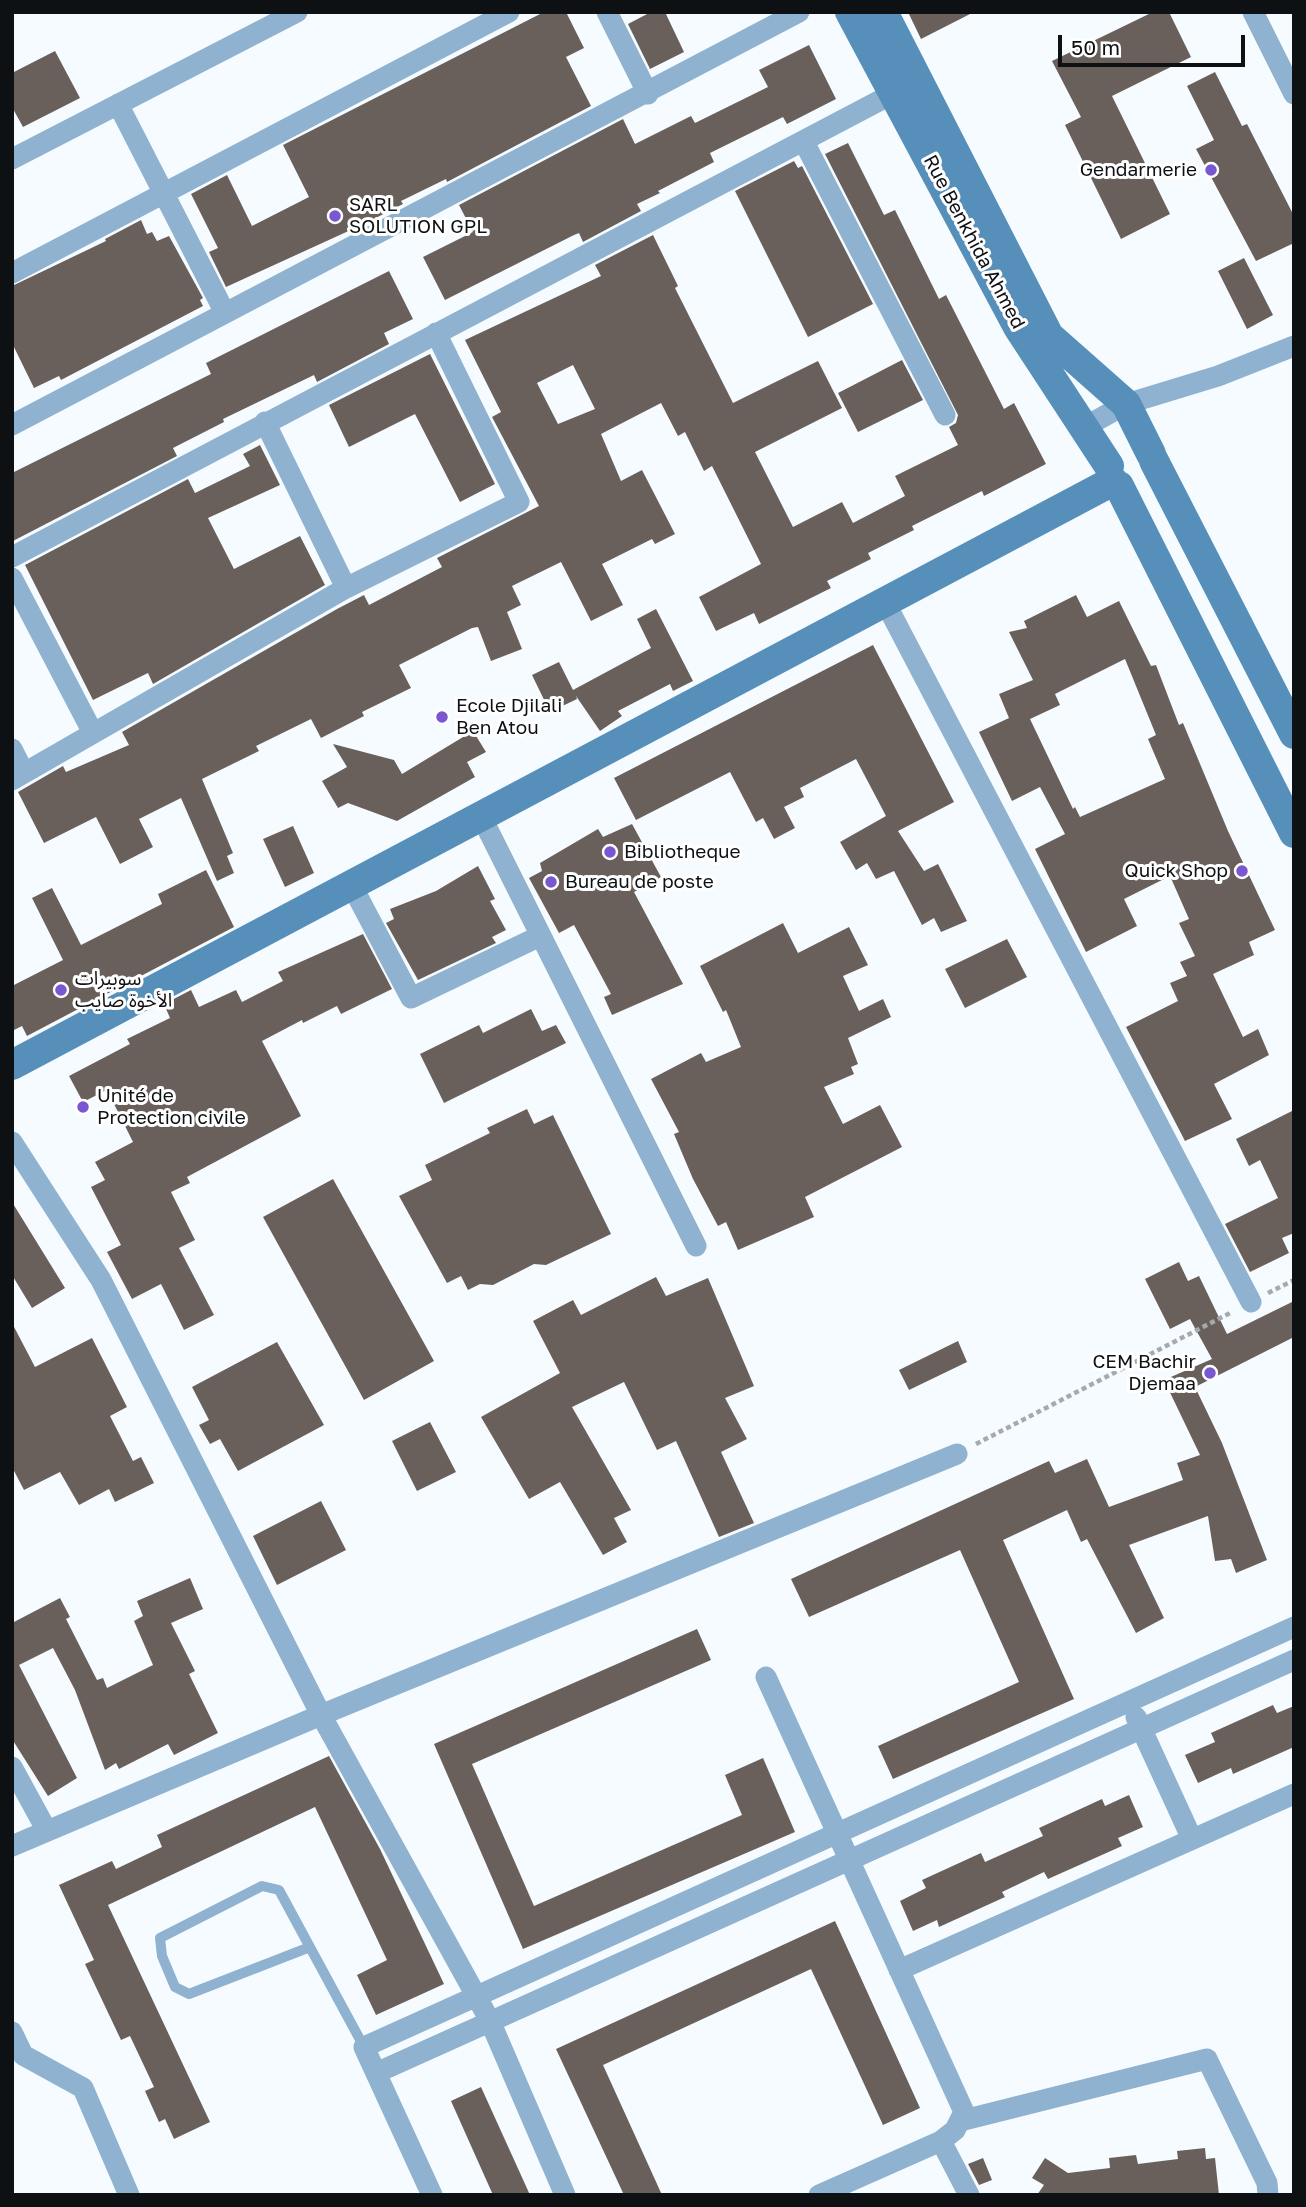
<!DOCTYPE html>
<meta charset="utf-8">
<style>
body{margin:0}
#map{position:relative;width:1306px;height:2207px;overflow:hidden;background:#f6fbff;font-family:"Golos Text",sans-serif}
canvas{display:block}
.frame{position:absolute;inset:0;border:14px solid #0e1113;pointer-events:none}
.scale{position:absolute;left:1058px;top:35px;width:187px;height:32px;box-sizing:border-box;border:4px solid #0e1113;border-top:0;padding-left:9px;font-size:21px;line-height:24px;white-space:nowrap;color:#0e1113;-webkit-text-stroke:5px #fff;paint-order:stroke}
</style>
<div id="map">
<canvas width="1306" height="2207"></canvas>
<div class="frame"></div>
<div class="scale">50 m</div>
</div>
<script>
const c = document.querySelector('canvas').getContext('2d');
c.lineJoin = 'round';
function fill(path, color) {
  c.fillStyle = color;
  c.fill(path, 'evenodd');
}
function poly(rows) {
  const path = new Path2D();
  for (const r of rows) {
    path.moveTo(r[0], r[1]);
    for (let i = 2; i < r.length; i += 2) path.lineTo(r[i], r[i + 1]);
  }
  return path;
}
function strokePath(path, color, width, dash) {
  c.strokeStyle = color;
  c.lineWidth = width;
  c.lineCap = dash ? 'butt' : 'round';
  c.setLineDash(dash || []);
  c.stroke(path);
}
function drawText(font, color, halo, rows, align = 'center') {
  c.font = font + ' "Golos Text","Noto Sans Arabic",sans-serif';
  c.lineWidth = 6;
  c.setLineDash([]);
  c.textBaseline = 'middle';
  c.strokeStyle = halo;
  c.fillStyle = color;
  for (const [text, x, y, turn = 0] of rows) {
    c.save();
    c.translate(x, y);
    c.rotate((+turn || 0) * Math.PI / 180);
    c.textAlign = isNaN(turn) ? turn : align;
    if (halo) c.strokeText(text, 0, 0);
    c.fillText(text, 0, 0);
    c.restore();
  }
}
const building = poly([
 [544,12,566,12,584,48,566,57,591,106,447,182,446,179,401,201,403,204,366,223,226,287,209,252,218,248,191,194,227,175,252,226,309,197,283,145],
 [651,12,665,12,684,52,650,69,628,24],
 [908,12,974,12,921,39],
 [1153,12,1169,12,1191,57,1112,96,1170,214,1121,239,1065,125,1081,117,1052,61],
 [809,45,836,99,787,124,783,117,710,153,714,162,658,191,660,193,637,204,641,211,583,242,579,233,574,235,445,300,423,257,473,232,459,205,623,119,635,144,691,116,695,123,768,87,759,70],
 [55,51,80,98,23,127,12,107,12,73],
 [1215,72,1242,126,1247,124,1294,216,1294,243,1256,261,1196,149,1214,140,1187,86],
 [848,143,884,215,895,210,939,299,946,295,1004,409,1014,403,1046,464,984,496,982,491,912,526,914,530,868,553,871,559,827,581,831,588,759,624,754,613,716,631,699,597,761,564,712,466,704,471,685,432,678,436,661,403,601,434,621,481,642,470,675,534,655,544,652,539,602,564,623,605,591,621,561,562,512,586,521,605,507,612,522,649,491,661,478,627,472,628,399,665,411,688,362,712,364,716,321,738,311,719,256,746,259,751,202,779,233,853,227,856,234,873,217,881,181,798,139,819,153,847,120,864,96,817,44,843,18,792,63,766,66,772,129,745,122,732,337,609,364,595,369,605,442,567,437,558,539,506,492,417,501,412,465,340,601,276,595,265,653,235,678,286,675,288,733,403,818,361,842,408,755,452,793,527,842,502,853,523,905,496,895,476,958,445,949,427,956,423,958,415,825,154],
 [573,365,595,409,558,424,537,383],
 [794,161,798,168,802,166,873,304,808,337,735,191],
 [141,220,147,234,152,232,157,241,169,236,203,298,200,300,203,306,61,380,59,376,34,388,12,343,12,286,106,241,105,239],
 [1244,258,1273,315,1247,329,1218,271],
 [389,271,413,319,384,333,389,344,317,382,314,375,223,419,224,422,173,448,177,456,13,541,12,473,211,374,206,363],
 [430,354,495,484,460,502,415,414,349,447,329,405],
 [902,360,923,400,858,432,838,393],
 [260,445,280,485,208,518,234,569,300,536,325,585,153,684,148,673,93,700,25,565,188,479,195,493,250,466,243,454],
 [1076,595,1087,617,1119,601,1151,666,1156,665,1179,725,1183,723,1228,831,1275,930,1249,942,1254,955,1213,974,1243,1037,1258,1029,1269,1055,1214,1084,1232,1119,1185,1141,1126,1027,1178,1001,1170,983,1187,976,1180,962,1195,956,1179,923,1189,919,1170,876,1124,899,1137,926,1086,952,1035,849,1065,834,1040,787,1012,801,979,732,1009,718,999,694,1033,680,1009,632,1027,628,1024,621],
 [1125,659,1156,735,1148,739,1165,779,1080,817,1075,807,1073,809,1030,719,1060,705,1055,694],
 [656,609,693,681,673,691,670,684,618,711,622,716,600,731,576,696,577,699,550,712,532,675,559,662,573,690,651,648,637,619],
 [873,645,954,802,898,831,924,871,938,864,967,921,941,932,934,918,922,925,894,871,876,879,867,863,856,870,840,842,886,816,856,759,800,788,804,797,784,807,795,828,774,839,763,818,756,822,730,772,636,820,614,778],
 [473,731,486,752,467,762,475,777,397,821,348,803,338,808,322,781,347,767,333,744,394,760,402,774],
 [632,824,661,877,634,892,683,984,612,1015,604,997,611,994,574,925,559,933,529,878,542,871,540,863,598,829,603,837],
 [293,826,314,873,285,887,263,839],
 [478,866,495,899,490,901,506,930,492,937,496,943,418,980,386,923,394,919,390,909,436,891],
 [206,870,234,927,27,1036,22,1026,12,1031,12,986,63,960,32,898,52,888,81,945,162,904,158,894],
 [783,923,798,953,849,927,868,965,843,976,859,1011,883,999,891,1017,848,1038,858,1064,851,1067,854,1074,824,1087,843,1124,880,1105,902,1147,805,1197,814,1217,738,1250,726,1222,718,1226,693,1179,674,1134,679,1132,651,1079,701,1053,706,1062,741,1047,726,1010,723,1012,700,966],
 [363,934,392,989,341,1014,337,1006,303,1023,302,1020,262,1041,301,1116,187,1177,190,1183,171,1192,195,1240,179,1248,214,1315,184,1330,161,1284,132,1299,107,1252,121,1245,91,1187,105,1180,95,1162,133,1142,107,1090,83,1102,69,1076,130,1044,127,1039,170,1018,164,1004,191,990,199,1007,236,990,242,1002,283,981,278,972],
 [1007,939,1027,977,965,1008,945,969],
 [531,1009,542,1031,556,1025,566,1043,444,1103,420,1054,479,1025,483,1033],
 [527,1109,534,1124,553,1115,611,1234,546,1265,534,1264,493,1285,480,1284,468,1290,461,1276,447,1283,399,1196,432,1180,425,1165,490,1133,487,1128],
 [1294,1110,1294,1233,1282,1238,1289,1253,1250,1272,1225,1224,1278,1198,1260,1160,1249,1166,1236,1139],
 [333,1179,434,1361,364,1400,263,1217],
 [12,1202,65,1288,32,1308,12,1275],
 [1179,1262,1188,1281,1199,1276,1227,1334,1294,1301,1294,1337,1195,1387,1222,1443,1267,1560,1236,1573,1231,1559,1215,1561,1208,1516,1129,1545,1164,1618,1136,1633,1087,1539,1081,1542,1067,1510,1003,1540,1074,1699,893,1779,878,1746,1019,1682,960,1550,809,1617,791,1579,1049,1461,1055,1473,1087,1459,1109,1507,1183,1480,1177,1463,1200,1455,1164,1380,1212,1359,1190,1319,1170,1329,1145,1279],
 [656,1277,666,1296,708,1278,754,1386,725,1398,747,1439,721,1452,754,1523,719,1537,676,1441,657,1450,624,1382,572,1407,631,1510,614,1518,627,1542,603,1555,560,1482,529,1499,481,1417,560,1373,533,1321,573,1300,581,1315],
 [12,1323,35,1367,92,1338,127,1407,110,1416,133,1461,141,1457,154,1483,115,1502,109,1489,79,1505,60,1472,24,1490,12,1467],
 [958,1341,967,1362,909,1390,899,1370],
 [277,1342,324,1425,238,1471,220,1439,210,1444,199,1425,209,1420,192,1387],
 [430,1422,456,1472,417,1491,392,1441],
 [321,1501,346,1550,277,1585,253,1536],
 [190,1578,203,1609,171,1623,195,1671,189,1674,218,1733,174,1755,168,1744,119,1769,116,1763,105,1770,75,1690,53,1648,19,1665,77,1778,48,1796,12,1739,12,1623,60,1598,70,1617,66,1619,97,1680,103,1678,107,1688,153,1665,134,1621,143,1616,137,1601],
 [697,1629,711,1660,472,1764,534,1906,742,1815,725,1775,763,1758,795,1832,523,1949,434,1744],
 [1273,1705,1277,1713,1294,1706,1294,1747,1233,1774,1231,1768,1198,1783,1185,1755,1215,1742,1211,1733],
 [329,1756,380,1849,444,1984,376,2015,357,1975,387,1960,315,1807,108,1905,210,2122,174,2139,165,2119,159,2122,145,2091,154,2087,130,2036,121,2040,85,1964,94,1960,59,1885,112,1861,116,1869,162,1847,157,1835],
 [1129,1795,1143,1827,1118,1838,1122,1846,1048,1879,1044,1872,1002,1892,1005,1897,939,1927,937,1920,913,1931,900,1901,926,1888,922,1880,981,1853,985,1862,1043,1836,1039,1828,1102,1799,1105,1806],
 [835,1921,920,2108,883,2125,811,1969,603,2065,662,2195,624,2195,556,2049],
 [481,2087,530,2195,493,2195,451,2101],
 [1205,2148,1206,2159,1215,2158,1219,2195,1037,2195,1044,2185,1032,2178,1045,2158,1068,2173,1110,2168,1109,2158,1136,2155,1138,2164,1178,2159,1177,2151],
 [983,2158,992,2180,979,2185,968,2164]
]);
const path = poly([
 [1268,1293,1294,1280],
 [976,1444,1232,1312]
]);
const lane = poly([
 [310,1947,189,1994,175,1987,162,1956,160,1938,262,1886,279,1890,364,2047]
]);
const street = poly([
 [607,12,648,94],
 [1253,12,1294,94],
 [118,104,224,311],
 [804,142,945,415],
 [12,159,297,12],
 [12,273,509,12],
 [265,422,346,588],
 [12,425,799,12],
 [1083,428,1126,404,1218,376,1294,346],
 [12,557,894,93],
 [12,578,93,733],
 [885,602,1251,1302],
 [12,749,24,773],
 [12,780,346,588,519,502,436,333],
 [481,816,696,1246],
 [351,884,411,998,540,936],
 [12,1142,101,1280,321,1715,490,2021,565,2195],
 [766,1677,964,2112,955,2130,941,2141,819,2195],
 [1136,1717,1192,1839],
 [12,1767,47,1831],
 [12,1846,321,1715,957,1454],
 [899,1970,1294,1794],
 [12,2032,23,2055,83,2088,129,2195],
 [376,2073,1294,1660],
 [960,2121,1207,2059,1267,2183,1268,2195],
 [941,2141,969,2195],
 [432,2195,364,2047,1294,1627]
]);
const secondary = poly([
 [850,12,1018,327,1109,466],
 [883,12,1049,336,1126,404,1151,454],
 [1154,461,1294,734],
 [1119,486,1294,833],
 [12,1065,1113,481]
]);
const markers = [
 [1211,170,7,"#7957d1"],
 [335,216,7,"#7957d1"],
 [442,717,7,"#7957d1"],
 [610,852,7,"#7957d1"],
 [1242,871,7,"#7957d1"],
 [551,882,7,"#7957d1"],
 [61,990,7,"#7957d1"],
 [83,1107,7,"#7957d1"],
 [1210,1373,7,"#7957d1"]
];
const poiNames = [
 ["Gendarmerie",1197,170,"right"],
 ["SARL",349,205],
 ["SOLUTION GPL",349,227],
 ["Ecole Djilali",456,706],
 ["Ben Atou",456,728],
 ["Bibliotheque",624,852],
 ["Quick Shop",1228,871,"right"],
 ["Bureau de poste",565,882],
 ["سوبيرات",75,979],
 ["الأخوة صايب",75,1001],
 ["Unité de",97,1096],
 ["Protection civile",97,1118],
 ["CEM Bachir",1196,1362,"right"],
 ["Djemaa",1196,1384,"right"]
];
const streetNames = [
 ["Rue Benkhida Ahmed",974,242,62]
];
fill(building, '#69605c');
strokePath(path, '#a6aaae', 4.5, [5, 3.5]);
strokePath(lane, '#8eb2cf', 10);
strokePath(street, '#8eb2cf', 21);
strokePath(secondary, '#568fb9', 30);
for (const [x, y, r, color] of markers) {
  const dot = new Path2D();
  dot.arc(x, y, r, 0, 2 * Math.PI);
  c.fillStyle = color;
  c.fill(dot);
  strokePath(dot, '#fff', 2.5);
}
drawText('19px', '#0e1113', '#fff', poiNames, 'left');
drawText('19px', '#0e1113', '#fff', streetNames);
</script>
